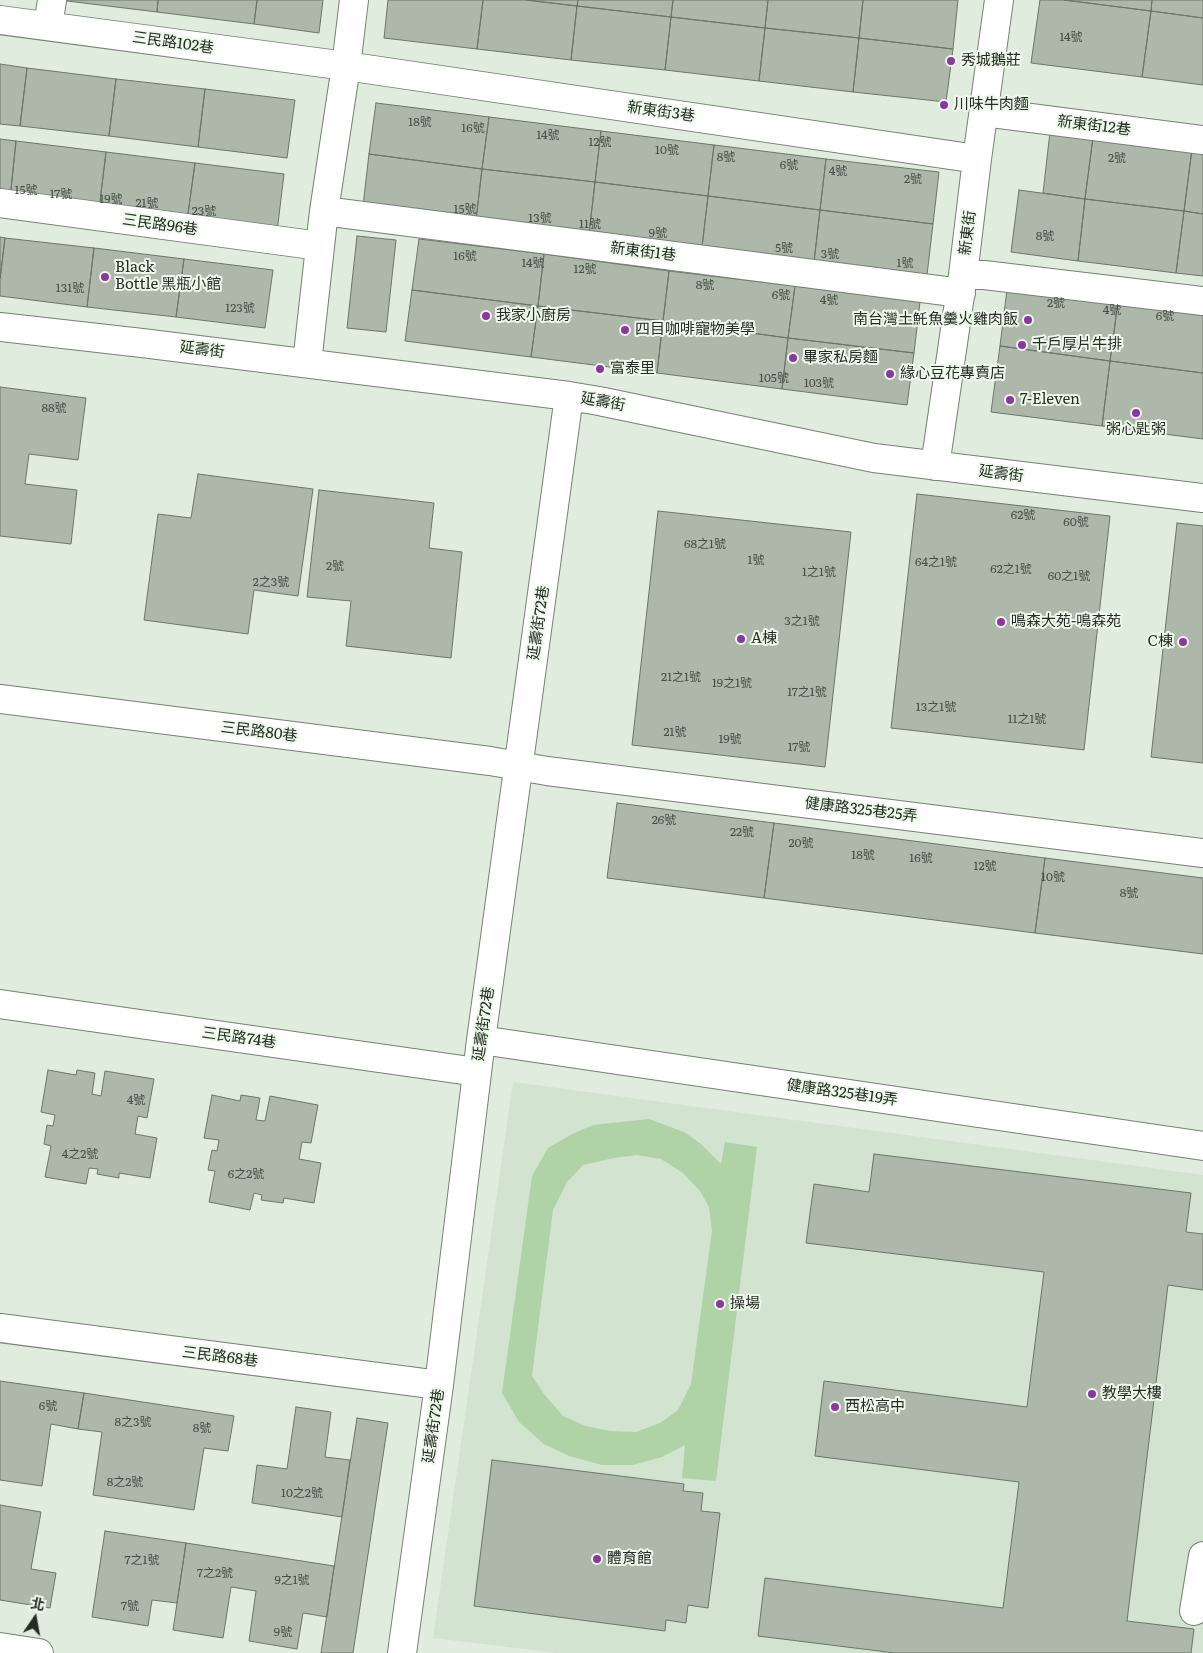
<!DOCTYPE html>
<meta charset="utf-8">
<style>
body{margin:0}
#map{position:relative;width:1203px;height:1653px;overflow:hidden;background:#e0ecde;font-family:Literata,"Noto Sans TC",serif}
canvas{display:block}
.north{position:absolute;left:10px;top:1593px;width:50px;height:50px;-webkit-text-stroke:4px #edfaeb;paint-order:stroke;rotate:12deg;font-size:14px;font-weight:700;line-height:20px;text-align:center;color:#272b26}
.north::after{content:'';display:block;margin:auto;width:18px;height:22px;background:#272b26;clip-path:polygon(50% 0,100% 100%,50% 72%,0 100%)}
</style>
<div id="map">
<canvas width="1203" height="1653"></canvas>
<div class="north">北</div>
</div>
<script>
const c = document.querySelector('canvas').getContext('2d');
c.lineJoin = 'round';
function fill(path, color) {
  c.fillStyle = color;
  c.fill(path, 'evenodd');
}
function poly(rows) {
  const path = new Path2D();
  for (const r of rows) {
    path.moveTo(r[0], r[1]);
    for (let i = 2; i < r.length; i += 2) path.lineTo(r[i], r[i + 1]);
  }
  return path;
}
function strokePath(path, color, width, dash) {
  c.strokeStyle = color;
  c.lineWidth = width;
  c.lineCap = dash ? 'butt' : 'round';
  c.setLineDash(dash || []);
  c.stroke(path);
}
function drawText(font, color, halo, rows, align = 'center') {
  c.font = font + ' Literata,"Noto Sans TC",serif';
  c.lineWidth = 4;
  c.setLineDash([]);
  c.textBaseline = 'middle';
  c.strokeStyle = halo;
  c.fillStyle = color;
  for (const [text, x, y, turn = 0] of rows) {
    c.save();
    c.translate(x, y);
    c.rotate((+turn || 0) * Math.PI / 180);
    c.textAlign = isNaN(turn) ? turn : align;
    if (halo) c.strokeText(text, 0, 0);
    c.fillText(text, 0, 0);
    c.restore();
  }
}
const built = poly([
 [513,1082,1203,1175,1203,1653,558,1653,433,1638]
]);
const green = poly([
 [649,1119,684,1132,701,1144,721,1164,725,1142,757,1147,716,1481,682,1478,685,1445,662,1457,633,1465,602,1465,569,1456,544,1444,519,1422,502,1393,532,1176,548,1148,572,1134,593,1125],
 [637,1155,661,1159,683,1173,700,1191,709,1207,712,1231,691,1384,678,1410,660,1423,636,1432,609,1431,586,1426,563,1416,544,1394,532,1376,553,1210,567,1182,583,1165,614,1158]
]);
const building = poly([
 [59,0,158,0,157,12,59,0],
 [158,0,257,0,254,24,157,12,158,0],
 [257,0,323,0,319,33,254,24,257,0],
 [388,0,483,0,477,49,384,38,388,0],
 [483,0,526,0,577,6,571,60,477,49,483,0],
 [526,0,578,0,577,6,526,0],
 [578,0,673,0,671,17,577,6,578,0],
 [673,0,768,0,765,28,671,17,673,0],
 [768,0,863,0,859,38,765,28,768,0],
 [863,0,958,0,953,49,859,38,863,0],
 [1040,0,1064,0,1151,11,1142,77,1031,63,1040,0],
 [1064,0,1152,0,1151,11,1064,0],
 [1152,0,1203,0,1203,18,1151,11,1152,0],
 [577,6,671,17,665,70,571,60,577,6],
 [1151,11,1203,18,1203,85,1142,77,1151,11],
 [671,17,765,28,759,81,665,70,671,17],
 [765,28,859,38,853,92,759,81,765,28],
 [859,38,953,49,946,102,853,92,859,38],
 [0,64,27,68,20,126,0,124,0,64],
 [27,68,116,79,109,136,20,126,27,68],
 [116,79,205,89,198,147,109,136,116,79],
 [205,89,295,100,287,158,198,147,205,89],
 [376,103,489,117,482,169,369,154,376,103],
 [489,117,601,131,595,182,482,169,489,117],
 [601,131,714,145,708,196,595,182,601,131],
 [1050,132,1093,137,1085,199,1043,193,1050,132],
 [1093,137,1192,149,1184,211,1085,199,1093,137],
 [0,139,16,141,10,199,0,198,0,139],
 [16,141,106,152,99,210,10,199,16,141],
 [714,145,826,159,820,210,708,196,714,145],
 [1192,149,1203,150,1203,214,1184,211,1192,149],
 [106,152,195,163,187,221,99,210,106,152],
 [369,154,482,169,476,220,363,206,369,154],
 [826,159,939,172,933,224,820,210,826,159],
 [195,163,284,174,277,232,187,221,195,163],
 [482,169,595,182,589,234,476,220,482,169],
 [595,182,708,196,702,247,589,234,595,182],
 [1019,190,1085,199,1078,261,1011,252,1019,190],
 [708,196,820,210,814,262,702,247,708,196],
 [1085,199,1184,211,1176,273,1078,261,1085,199],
 [820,210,933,224,927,275,814,262,820,210],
 [1184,211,1203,214,1203,276,1176,273,1184,211],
 [357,236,396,240,386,332,347,328,357,236],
 [0,237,5,238,0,279,0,237],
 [5,238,94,248,87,307,0,296,0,279,5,238],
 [419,239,544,254,538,306,412,290,419,239],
 [94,248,184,259,176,317,87,307,94,248],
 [544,254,669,271,663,321,538,306,544,254],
 [184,259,273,270,265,328,176,317,184,259],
 [669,271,795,286,788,338,663,321,669,271],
 [1008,281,1119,295,1110,361,1000,346,1008,281],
 [795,286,920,302,914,353,788,338,795,286],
 [412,290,538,306,531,357,405,341,412,290],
 [1119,295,1203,306,1203,373,1110,361,1119,295],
 [538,306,663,321,657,373,531,357,538,306],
 [663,321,788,338,782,389,657,373,663,321],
 [788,338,914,353,907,405,782,389,788,338],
 [1000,346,1110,361,1102,426,991,412,1000,346],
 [1110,361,1203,373,1203,439,1102,426,1110,361],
 [0,387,86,398,78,460,29,454,25,484,77,490,71,544,0,536,0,387],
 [198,474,313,489,298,596,254,590,248,634,144,620,158,514,191,518,198,474],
 [319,490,434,503,429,548,462,552,451,658,346,646,351,601,307,597,319,490],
 [917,494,1110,516,1084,750,891,728,917,494],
 [658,511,851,532,825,767,632,745,658,511],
 [1177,523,1203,526,1203,763,1151,757,1177,523],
 [617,803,774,823,764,898,607,878,617,803],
 [774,823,1045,858,1035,933,764,898,774,823],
 [1045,858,1203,878,1203,954,1035,933,1045,858],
 [48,1070,76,1075,77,1070,95,1073,92,1094,101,1096,105,1071,154,1079,147,1118,138,1116,135,1134,157,1138,150,1178,119,1173,119,1178,97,1174,98,1169,89,1168,86,1184,45,1177,51,1146,44,1144,47,1125,53,1126,55,1115,41,1112,48,1070],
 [212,1095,240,1101,241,1095,260,1098,256,1120,265,1121,270,1096,318,1105,311,1143,302,1142,299,1159,321,1163,314,1203,284,1198,283,1203,261,1200,262,1195,254,1193,250,1210,209,1202,215,1171,208,1170,212,1150,217,1151,219,1140,204,1138,212,1095],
 [874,1154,1191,1193,1186,1232,1203,1234,1203,1290,1168,1285,1127,1621,1194,1629,1191,1653,895,1653,758,1636,765,1578,1003,1608,1019,1482,815,1456,824,1381,1027,1407,1044,1272,806,1243,814,1184,869,1192,874,1154],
 [0,1381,84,1393,78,1429,51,1424,42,1486,0,1480,0,1381],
 [84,1393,234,1416,228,1451,204,1448,194,1510,93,1495,102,1432,78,1429,84,1393],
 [296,1407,331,1412,325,1457,350,1460,342,1517,252,1503,257,1465,287,1469,296,1407],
 [357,1418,388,1423,353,1653,321,1653,357,1418],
 [492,1460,684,1484,683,1491,703,1493,701,1511,720,1513,708,1608,688,1605,686,1623,666,1620,665,1631,474,1606,492,1460],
 [0,1505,41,1512,31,1569,56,1573,50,1608,0,1600,0,1505],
 [105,1531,186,1543,177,1603,152,1600,148,1626,92,1617,105,1531],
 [186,1543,334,1566,327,1617,303,1613,297,1649,249,1641,256,1591,231,1587,223,1638,173,1630,186,1543]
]);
const minor = poly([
 [0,20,346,66,977,159],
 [48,26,52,0],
 [984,112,1203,140],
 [0,203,320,246],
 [324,211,961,293],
 [963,275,984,275,1203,301],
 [0,327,142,343,569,396,599,401,874,458,1203,498],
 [307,363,324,211,346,66,354,0],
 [935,466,963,275,977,159,999,0],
 [0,699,490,761,547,771,1203,853],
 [0,1004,477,1072],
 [481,1040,1203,1146],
 [0,1328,439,1385],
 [1194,1611,1203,1556],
 [0,1647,39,1653],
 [402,1653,439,1385,481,1040,569,396]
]);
const markers = [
 [951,61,5,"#8e35a1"],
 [944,105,5,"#8e35a1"],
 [105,277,5,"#8e35a1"],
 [486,316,5,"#8e35a1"],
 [1028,320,5,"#8e35a1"],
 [625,330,5,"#8e35a1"],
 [1022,345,5,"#8e35a1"],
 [793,358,5,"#8e35a1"],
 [600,369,5,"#8e35a1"],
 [890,374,5,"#8e35a1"],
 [1010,400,5,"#8e35a1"],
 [1136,413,5,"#8e35a1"],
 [1001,622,5,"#8e35a1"],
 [741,639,5,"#8e35a1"],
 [1183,642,5,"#8e35a1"],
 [720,1304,5,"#8e35a1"],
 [1092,1394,5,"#8e35a1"],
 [835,1407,5,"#8e35a1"],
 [597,1559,5,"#8e35a1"]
];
const numberNames = [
 ["14號",1071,37],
 ["18號",420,122],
 ["16號",473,128],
 ["14號",548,135],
 ["12號",600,142],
 ["10號",667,150],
 ["8號",726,157],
 ["2號",1117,158],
 ["6號",789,165],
 ["4號",838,171],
 ["2號",913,179],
 ["15號",26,190],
 ["17號",61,194],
 ["19號",111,199],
 ["21號",147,203],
 ["15號",465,209],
 ["23號",204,211],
 ["13號",540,218],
 ["11號",590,224],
 ["9號",658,233],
 ["8號",1045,236],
 ["5號",784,248],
 ["3號",830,254],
 ["16號",465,256],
 ["14號",533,263],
 ["1號",905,263],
 ["12號",585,269],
 ["8號",705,285],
 ["131號",70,288],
 ["6號",781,295],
 ["4號",829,300],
 ["2號",1056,303],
 ["123號",240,308],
 ["4號",1112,310],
 ["6號",1165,316],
 ["105號",774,378],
 ["103號",819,383],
 ["88號",54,408],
 ["62號",1023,515],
 ["60號",1076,522],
 ["68之1號",705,544],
 ["1號",756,560],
 ["64之1號",936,562],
 ["2號",335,566],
 ["62之1號",1011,569],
 ["1之1號",819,572],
 ["60之1號",1069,576],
 ["2之3號",271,582],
 ["3之1號",802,621],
 ["21之1號",681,677],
 ["19之1號",732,683],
 ["17之1號",807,692],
 ["13之1號",936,707],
 ["11之1號",1027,719],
 ["21號",675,732],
 ["19號",730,739],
 ["17號",799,747],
 ["26號",664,820],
 ["22號",742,832],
 ["20號",801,843],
 ["18號",863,855],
 ["16號",921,858],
 ["12號",985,866],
 ["10號",1053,877],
 ["8號",1129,893],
 ["4號",136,1100],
 ["4之2號",80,1154],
 ["6之2號",246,1174],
 ["6號",48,1406],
 ["8之3號",133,1422],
 ["8號",202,1428],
 ["8之2號",125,1482],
 ["10之2號",302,1493],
 ["7之1號",142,1560],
 ["7之2號",215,1573],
 ["9之1號",292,1580],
 ["7號",130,1606],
 ["9號",283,1632]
];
const streetNames = [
 ["三民路102巷",173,43,8],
 ["新東街3巷",661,112,8],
 ["新東街12巷",1094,126,7],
 ["三民路96巷",160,225,8],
 ["新東街",968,233,-83],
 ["新東街1巷",643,252,7],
 ["延壽街",202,350,7],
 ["延壽街",603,402,10],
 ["延壽街",1001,474,7],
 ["延壽街72巷",539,623,-82],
 ["三民路80巷",259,732,7],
 ["健康路325巷25弄",861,810,7],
 ["延壽街72巷",484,1024,-82],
 ["三民路74巷",239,1038,8],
 ["健康路325巷19弄",842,1093,8],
 ["三民路68巷",220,1357,7],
 ["延壽街72巷",434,1426,-82]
];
const poiNames = [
 ["秀城鵝莊",961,61],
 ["川味牛肉麵",954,105],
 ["Black",115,268],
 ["Bottle 黑瓶小館",115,285],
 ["我家小廚房",496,316],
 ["南台灣土魠魚羹火雞肉飯",1018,320,"right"],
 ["四目咖啡寵物美學",635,330],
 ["千戶厚片牛排",1032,345],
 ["畢家私房麵",803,358],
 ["富泰里",610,369],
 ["緣心豆花專賣店",900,374],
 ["7-Eleven",1020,400],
 ["粥心匙粥",1136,430,"center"],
 ["鳴森大苑-鳴森苑",1011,622],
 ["A棟",751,639],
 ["C棟",1173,642,"right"],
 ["操場",730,1304],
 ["教學大樓",1102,1394],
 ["西松高中",845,1407],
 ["體育館",607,1559]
];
fill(built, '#d2e3cf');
fill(green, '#afd3a7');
fill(building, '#adb8aa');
strokePath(building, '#6b7669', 1);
strokePath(minor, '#758073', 30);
strokePath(minor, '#fff', 28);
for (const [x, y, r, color] of markers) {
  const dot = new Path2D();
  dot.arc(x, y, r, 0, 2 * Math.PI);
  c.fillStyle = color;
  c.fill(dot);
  strokePath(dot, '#edfaeb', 2);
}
drawText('12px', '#484e47', null, numberNames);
drawText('15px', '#272b26', '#edfaeb', streetNames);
drawText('15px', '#272b26', '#edfaeb', poiNames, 'left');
</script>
